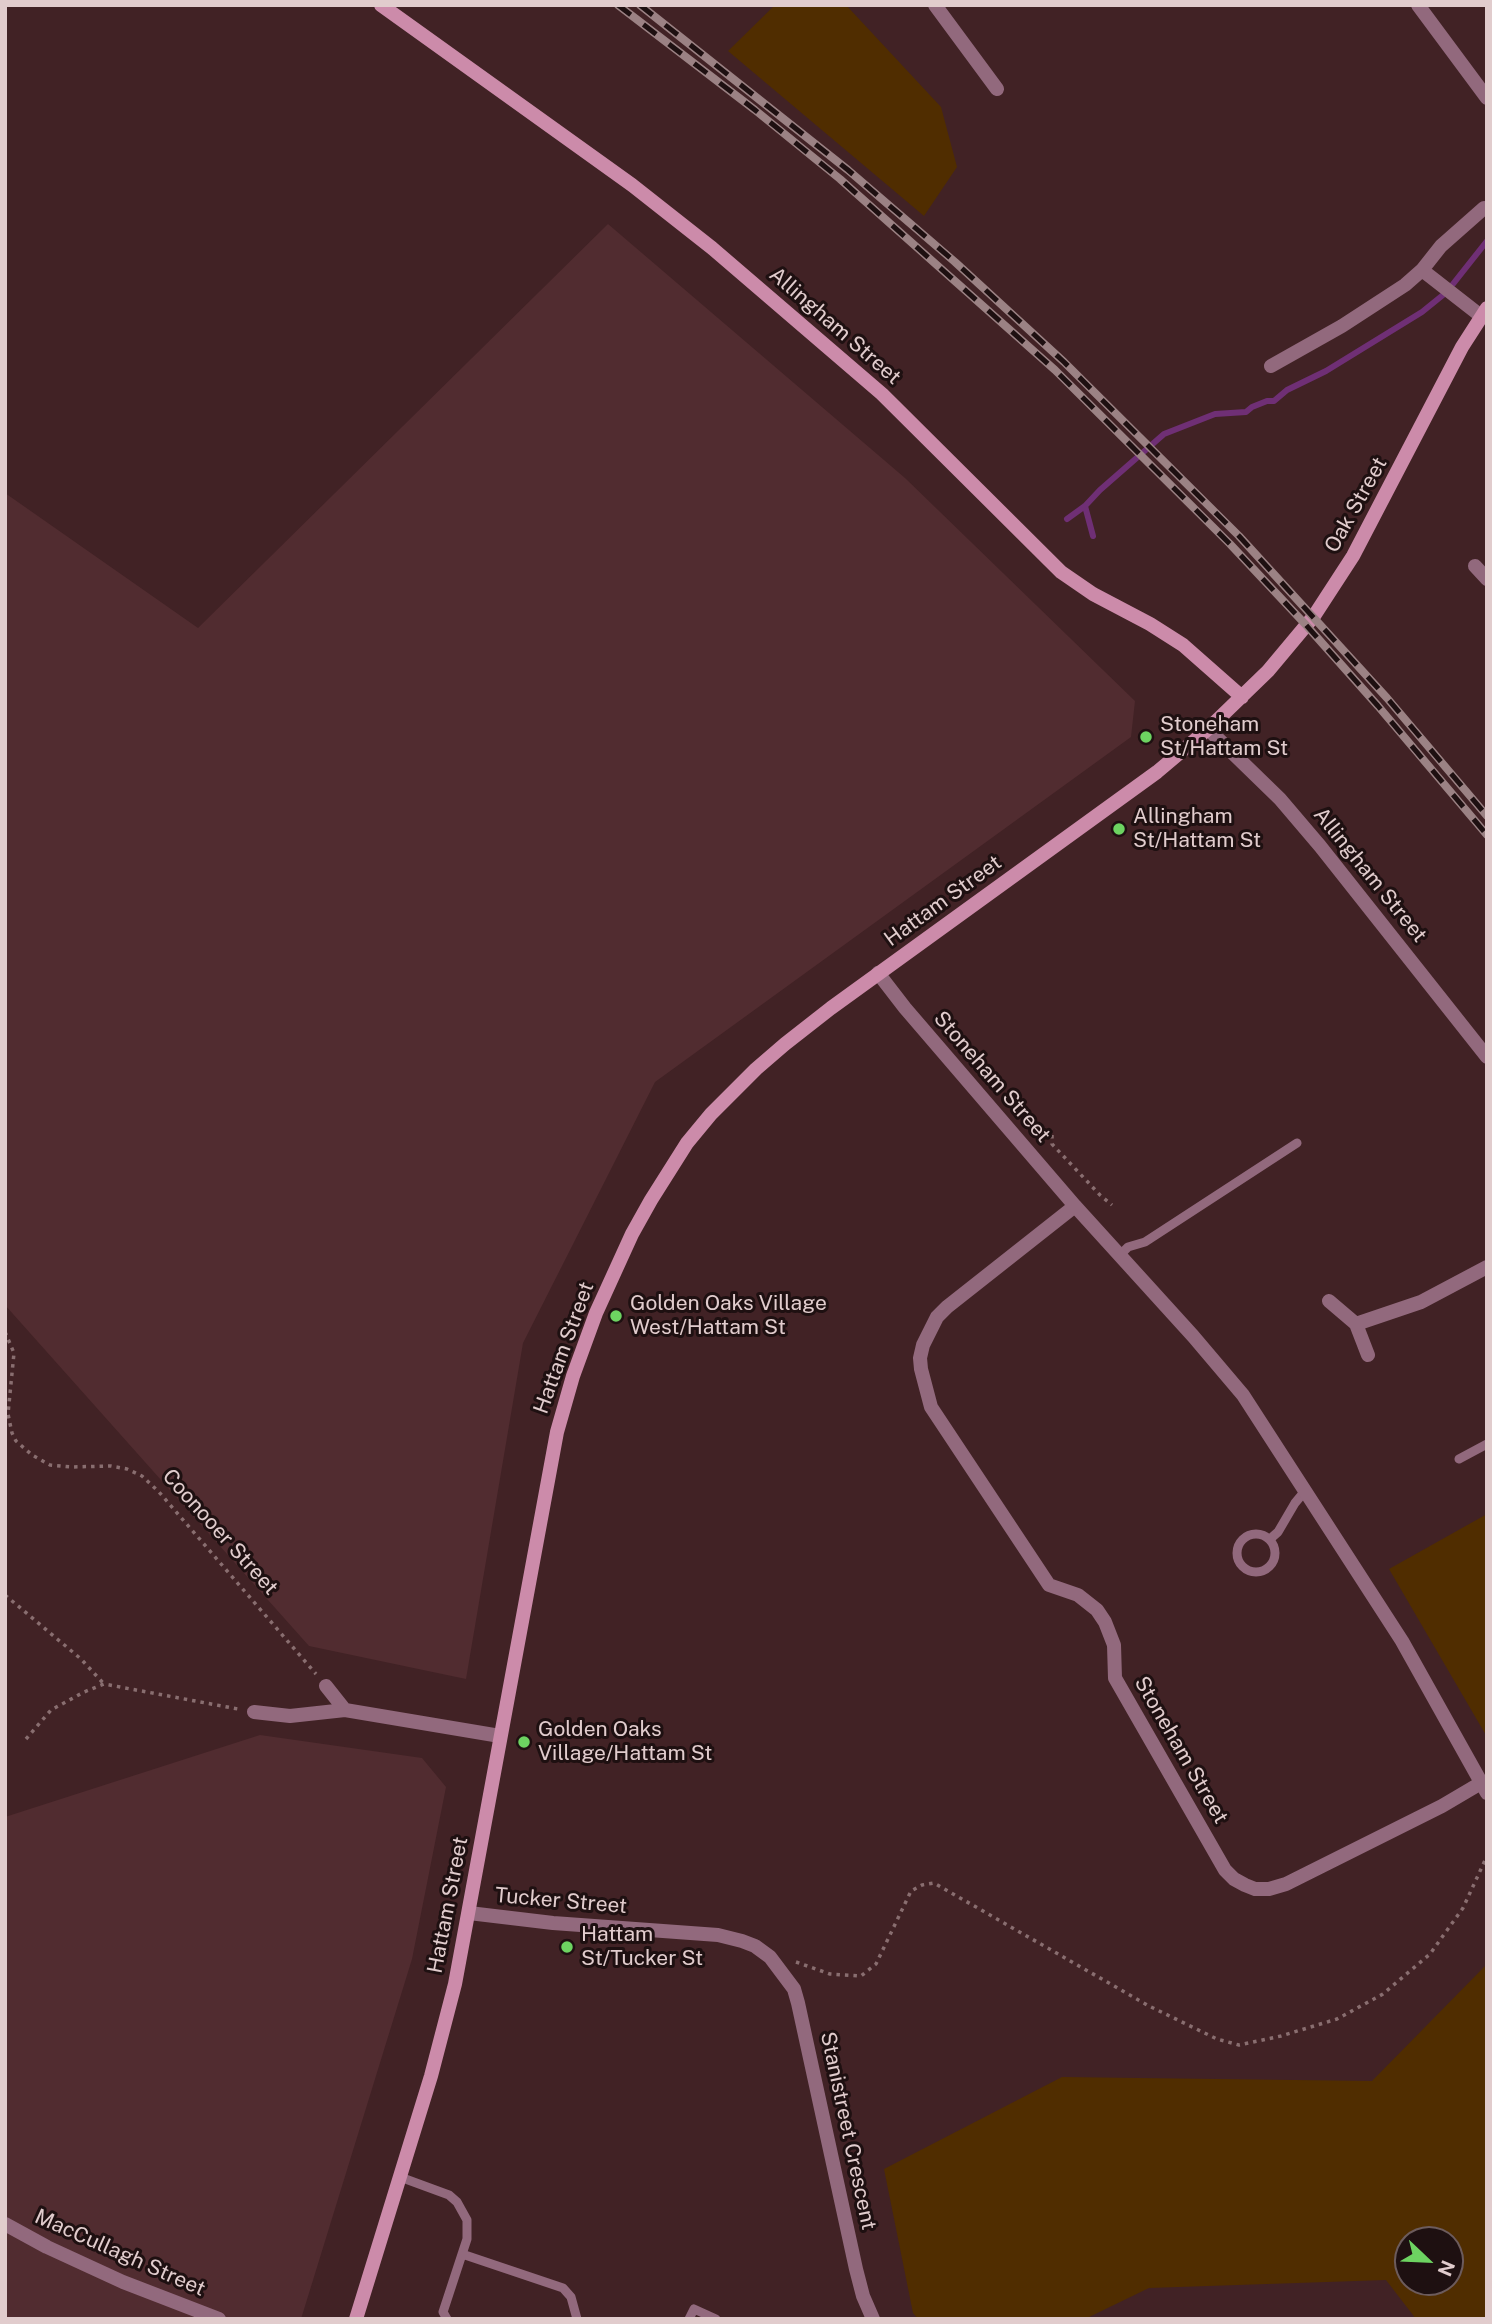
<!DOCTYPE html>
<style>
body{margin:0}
#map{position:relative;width:1492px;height:2324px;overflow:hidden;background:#412225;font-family:"Public Sans",sans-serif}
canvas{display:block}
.frame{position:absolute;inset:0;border:7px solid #e1cccd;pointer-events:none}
.north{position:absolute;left:1394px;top:2226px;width:70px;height:70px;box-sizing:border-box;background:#1e1011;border:2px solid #6c5b5c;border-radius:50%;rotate:113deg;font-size:19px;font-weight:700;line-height:28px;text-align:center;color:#e1cccd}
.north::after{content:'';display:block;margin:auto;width:24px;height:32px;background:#6dd361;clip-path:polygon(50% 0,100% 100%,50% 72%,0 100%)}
</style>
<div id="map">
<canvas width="1492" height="2324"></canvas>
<div class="frame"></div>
<div class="north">N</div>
</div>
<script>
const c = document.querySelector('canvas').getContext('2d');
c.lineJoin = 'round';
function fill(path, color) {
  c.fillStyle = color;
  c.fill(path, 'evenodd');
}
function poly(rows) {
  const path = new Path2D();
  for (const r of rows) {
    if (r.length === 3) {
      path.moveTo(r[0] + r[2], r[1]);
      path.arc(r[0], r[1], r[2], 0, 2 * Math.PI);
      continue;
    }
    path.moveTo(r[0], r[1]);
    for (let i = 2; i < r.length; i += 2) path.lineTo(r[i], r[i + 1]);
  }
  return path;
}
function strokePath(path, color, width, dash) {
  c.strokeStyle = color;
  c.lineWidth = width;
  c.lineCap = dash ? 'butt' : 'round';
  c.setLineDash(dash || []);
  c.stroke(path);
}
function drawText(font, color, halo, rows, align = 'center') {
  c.font = font + ' "Public Sans",sans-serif';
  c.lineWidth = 6;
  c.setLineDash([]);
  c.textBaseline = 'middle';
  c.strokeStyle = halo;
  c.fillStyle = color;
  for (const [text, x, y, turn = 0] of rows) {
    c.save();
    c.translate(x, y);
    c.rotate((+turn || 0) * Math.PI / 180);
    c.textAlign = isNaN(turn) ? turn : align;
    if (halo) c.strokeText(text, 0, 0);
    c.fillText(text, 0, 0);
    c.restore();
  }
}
const built = poly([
 [608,224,905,478,1135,701,1131,737,655,1082,523,1343,466,1679,309,1646,5,1305,5,493,198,628],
 [260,1735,422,1758,446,1787,412,1959,301,2319,5,2319,5,1817]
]);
const green = poly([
 [775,5,846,5,941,107,957,167,924,216,728,51],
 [1487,1514,1487,1737,1389,1569],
 [1487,1964,1487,2319,1416,2319,1386,2280,1149,2288,1085,2319,918,2319,913,2313,884,2169,1062,2077,1372,2081],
 [1408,2240,1450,2240,1450,2282,1408,2282]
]);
const stream = poly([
 [1453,284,1487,241],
 [1085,506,1093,536],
 [1067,519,1085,506,1100,490,1164,434,1215,414,1246,412,1252,407,1267,401,1274,401,1287,390,1326,371,1422,312,1443,295]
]);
const path = poly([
 [1052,1135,1052,1144,1100,1195,1112,1205],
 [5,1332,14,1353,8,1414,12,1433,16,1441,32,1455,50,1465,71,1467,111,1466,127,1469,142,1476,159,1492,316,1674],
 [5,1595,81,1659,104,1684],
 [26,1739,51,1710,84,1692,104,1684,238,1709],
 [796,1962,830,1974,861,1976,876,1964,911,1891,922,1885,934,1883,1149,2006,1217,2039,1239,2045,1281,2036,1337,2019,1383,1994,1430,1954,1463,1908,1487,1856]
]);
const lane = poly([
 [1119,1256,1128,1247,1145,1242,1297,1143],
 [1459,1459,1487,1444],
 [1256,1553,19],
 [1270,1539,1278,1532,1295,1503,1305,1491],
 [400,2177,449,2195,457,2202,467,2220,467,2239,443,2312,447,2319],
 [462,2254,563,2288,571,2297,577,2319],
 [689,2319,694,2309,716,2319]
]);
const street = poly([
 [935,5,997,89],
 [1418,5,1487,98],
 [1422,270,1481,316],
 [1271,366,1342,326,1405,285,1422,270,1441,246,1484,208],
 [1475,566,1487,579],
 [1208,729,1280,799,1320,846,1487,1057],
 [878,973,905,1008,1075,1206,1193,1336,1243,1395,1402,1641,1487,1793],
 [1075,1206,947,1307,937,1317,923,1345,920,1358,921,1369,931,1407,1049,1585,1078,1595,1097,1610,1105,1622,1114,1645,1115,1678,1225,1870,1234,1879,1245,1885,1255,1889,1269,1889,1286,1884,1442,1806,1481,1783],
 [1329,1301,1356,1324,1368,1355],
 [1356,1324,1421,1302,1487,1267],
 [326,1686,345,1710],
 [254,1712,290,1716,345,1710,500,1736],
 [469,1913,553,1923,718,1935,742,1941,755,1946,770,1957,794,1989,798,2003,856,2269,863,2296,873,2319],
 [5,2224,47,2247,123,2282,219,2319]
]);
const secondary = poly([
 [381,5,632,185,712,248,882,394,1061,572,1093,594,1150,624,1183,645,1242,697],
 [356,2319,431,2076,455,1984,557,1432,573,1376,596,1313,632,1234,651,1200,687,1143,711,1114,756,1069,785,1044,831,1008,1157,772,1208,729,1268,671,1314,616,1353,556,1462,347,1487,308]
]);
const rail = poly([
 [618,5,755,110,840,179,1055,370,1230,544,1306,625,1378,706,1487,835],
 [640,5,848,170,955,262,1064,362,1239,536,1387,698,1487,816]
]);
const markers = [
 [1146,737,7,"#6dd361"],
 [1119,829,7,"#6dd361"],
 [616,1316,7,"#6dd361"],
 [524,1742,7,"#6dd361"],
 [567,1947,7,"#6dd361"]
];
const streetNames = [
 ["Allingham Street",835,326,41],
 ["Oak Street",1356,505,-61],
 ["Allingham Street",1370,875,51],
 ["Hattam Street",943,901,-36],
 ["Stoneham Street",992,1077,49],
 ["Hattam Street",564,1348,-70],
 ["Coonooer Street",220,1532,48],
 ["Stoneham Street",1181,1750,60],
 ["Tucker Street",561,1901,5],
 ["Hattam Street",448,1905,-79],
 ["Stanistreet Crescent",848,2131,78],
 ["MacCullagh Street",120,2253,24]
];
const poiNames = [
 ["Stoneham",1160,725],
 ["St/Hattam St",1160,749],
 ["Allingham",1133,817],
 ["St/Hattam St",1133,841],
 ["Golden Oaks Village",630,1304],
 ["West/Hattam St",630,1328],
 ["Golden Oaks",538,1730],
 ["Village/Hattam St",538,1754],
 ["Hattam",581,1935],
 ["St/Tucker St",581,1959]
];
fill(built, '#512c30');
fill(green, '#502d00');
strokePath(stream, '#6f2f75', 6);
strokePath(path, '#896e70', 3.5, [3.5, 5]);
strokePath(lane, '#92697d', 9);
strokePath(street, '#92697d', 14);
strokePath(secondary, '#cc8baa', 14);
strokePath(rail, '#9b8284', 8);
strokePath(rail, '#1e1011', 5, [16]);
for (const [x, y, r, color] of markers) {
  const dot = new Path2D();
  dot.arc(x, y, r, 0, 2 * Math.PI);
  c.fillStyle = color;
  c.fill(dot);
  strokePath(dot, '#1e1011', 2.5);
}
drawText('21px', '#e1cccd', '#1e1011', streetNames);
drawText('21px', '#e1cccd', '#1e1011', poiNames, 'left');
</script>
